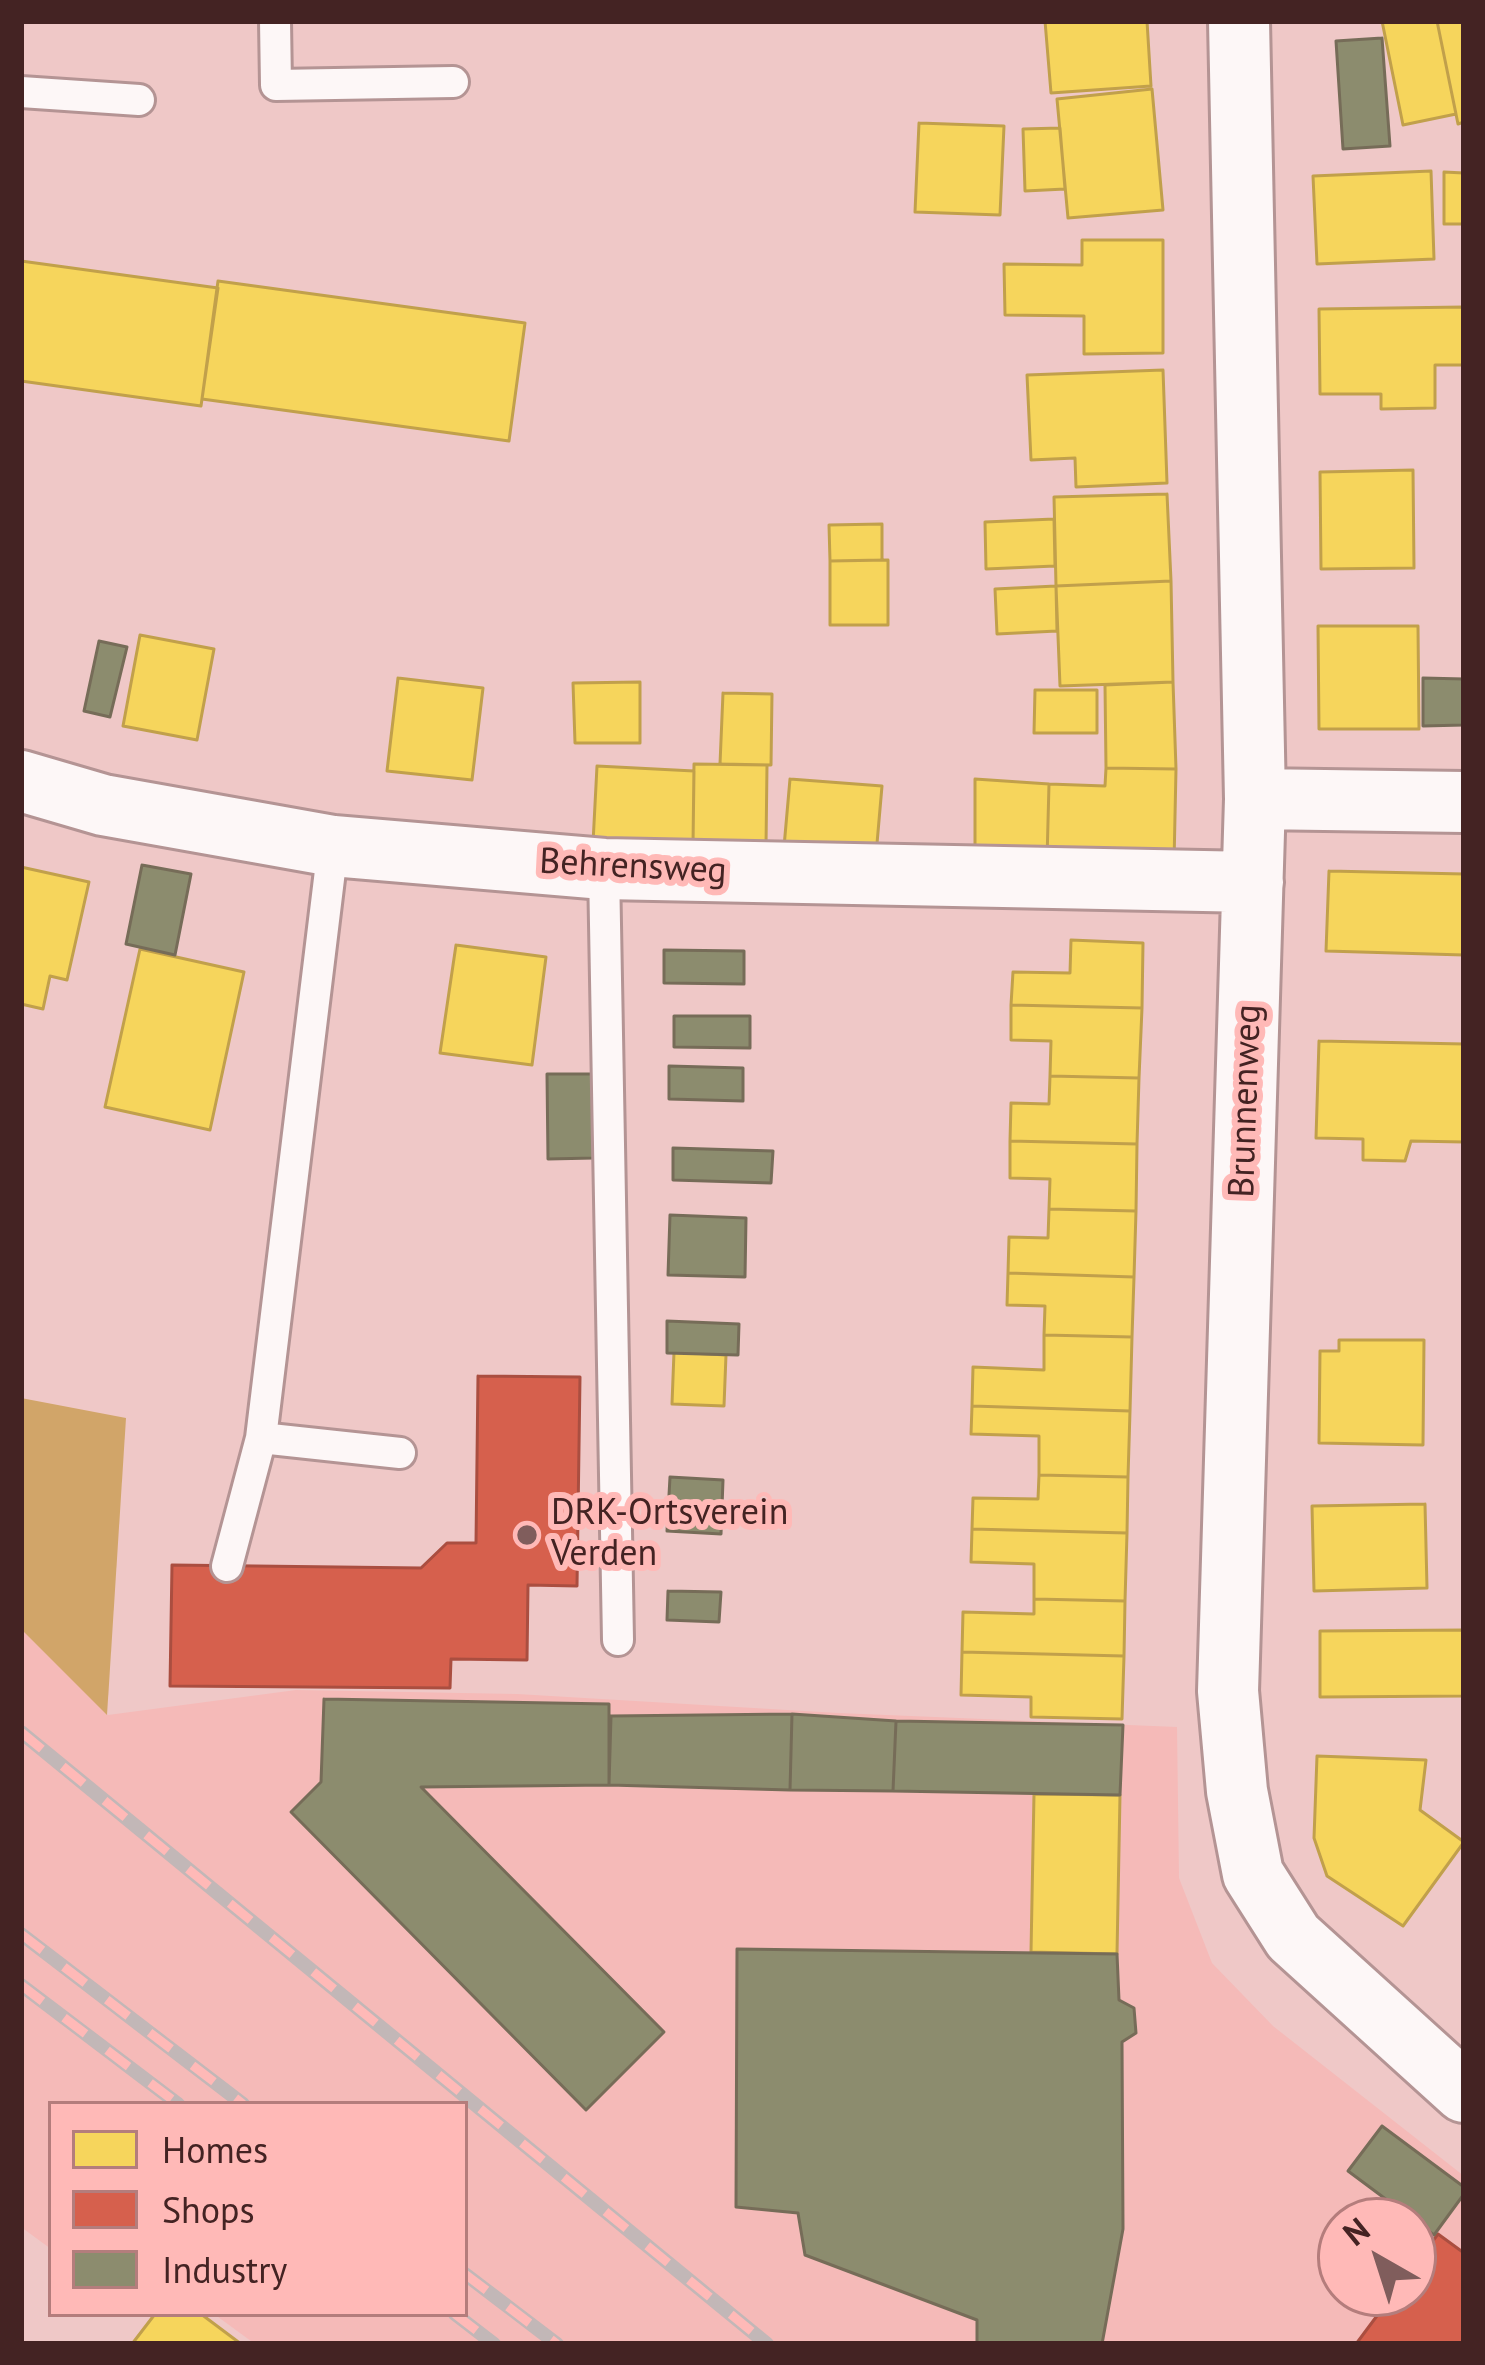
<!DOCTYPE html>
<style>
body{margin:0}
#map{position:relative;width:1485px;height:2365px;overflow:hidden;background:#efc8c7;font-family:"PT Sans",sans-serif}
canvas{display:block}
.frame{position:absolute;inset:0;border:24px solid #442323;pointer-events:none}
.legend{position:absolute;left:48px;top:2101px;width:420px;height:216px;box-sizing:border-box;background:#ffb9b7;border:3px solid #b47d7c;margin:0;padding:15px 21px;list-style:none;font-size:36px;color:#442323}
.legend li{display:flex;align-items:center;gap:24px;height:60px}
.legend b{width:60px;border:3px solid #b47d7c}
.north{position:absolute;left:1317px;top:2197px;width:120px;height:120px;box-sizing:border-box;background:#ffb9b7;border:3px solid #b47d7c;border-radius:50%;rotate:321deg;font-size:33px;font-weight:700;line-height:48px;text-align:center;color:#442323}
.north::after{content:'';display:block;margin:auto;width:42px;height:54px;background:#805d5c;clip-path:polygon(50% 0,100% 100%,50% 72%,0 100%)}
</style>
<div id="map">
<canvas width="1485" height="2365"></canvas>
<div class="frame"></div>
<ul class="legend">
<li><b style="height:33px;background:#f6d55c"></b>Homes</li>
<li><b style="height:33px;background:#d6604d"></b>Shops</li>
<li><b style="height:33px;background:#8c8c6e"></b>Industry</li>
</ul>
<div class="north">N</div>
</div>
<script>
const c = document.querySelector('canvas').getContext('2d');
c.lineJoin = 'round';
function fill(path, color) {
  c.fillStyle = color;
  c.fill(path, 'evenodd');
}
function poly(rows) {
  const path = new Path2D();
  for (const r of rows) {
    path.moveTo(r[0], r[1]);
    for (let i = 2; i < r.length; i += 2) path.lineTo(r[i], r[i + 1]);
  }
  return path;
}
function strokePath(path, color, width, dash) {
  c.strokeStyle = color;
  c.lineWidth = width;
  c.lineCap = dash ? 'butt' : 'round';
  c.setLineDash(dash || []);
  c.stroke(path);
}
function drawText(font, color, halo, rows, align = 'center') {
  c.font = font + ' "PT Sans",sans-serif';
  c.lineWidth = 12;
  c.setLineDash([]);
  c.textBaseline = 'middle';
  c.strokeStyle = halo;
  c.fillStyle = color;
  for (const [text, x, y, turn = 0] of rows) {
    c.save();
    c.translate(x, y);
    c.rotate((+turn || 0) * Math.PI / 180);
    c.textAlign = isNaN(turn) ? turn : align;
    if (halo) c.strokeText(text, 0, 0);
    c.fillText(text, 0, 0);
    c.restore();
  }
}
const built = poly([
 [21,1629,108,1715,296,1690,517,1694,838,1713,1177,1727,1179,1878,1212,1963,1273,2026,1464,2176,1464,2344,255,2344,214,2314,465,2314,465,2104,51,2104,51,2249,21,2227],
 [1341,2221,1413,2221,1413,2293,1341,2293]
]);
const forest = poly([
 [21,1398,126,1418,107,1715,21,1629]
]);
const homes = poly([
 [1045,21,1147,21,1151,86,1051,93,1045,21],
 [1382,21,1437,21,1456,114,1403,125,1382,21],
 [1437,21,1464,21,1464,122,1458,124,1437,21],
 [1152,89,1163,210,1068,218,1057,99,1152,89],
 [919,123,1004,126,1000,215,915,212,919,123],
 [1060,128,1065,189,1025,191,1023,129,1060,128],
 [1431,171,1434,259,1317,264,1313,176,1431,171],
 [1444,172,1464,173,1464,224,1444,224,1444,172],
 [1082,240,1163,240,1163,353,1084,354,1084,316,1005,315,1004,264,1082,265,1082,240],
 [21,261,218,288,201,406,21,381,21,261],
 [218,281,525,323,509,441,202,399,218,281],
 [1464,307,1464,365,1435,365,1435,408,1381,409,1381,394,1320,394,1319,309,1464,307],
 [1163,370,1167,483,1076,487,1075,458,1031,460,1027,375,1163,370],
 [1413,470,1414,568,1321,569,1320,472,1413,470],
 [1167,494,1171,581,1056,586,1054,497,1167,494],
 [1054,519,1055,566,986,569,985,522,1054,519],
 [882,524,882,560,830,561,829,525,882,524],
 [888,560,888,625,830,625,830,561,888,560],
 [1171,581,1173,682,1060,686,1056,586,1171,581],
 [1056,586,1057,631,997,634,995,589,1056,586],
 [1318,626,1418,626,1419,729,1319,729,1318,626],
 [140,635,214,649,197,740,123,726,140,635],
 [398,678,483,688,472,780,387,771,398,678],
 [640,682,640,743,575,743,573,683,640,682],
 [1173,682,1176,769,1106,768,1105,685,1173,682],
 [1035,690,1097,690,1097,733,1034,733,1035,690],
 [723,693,772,694,771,765,720,764,723,693],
 [694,764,767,765,766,846,693,845,694,764],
 [597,766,694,771,693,845,593,843,597,766],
 [1106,768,1176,769,1174,863,1047,860,1049,784,1105,786,1106,768],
 [790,779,882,786,876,855,784,847,790,779],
 [975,779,1049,784,1047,860,975,858,975,779],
 [21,867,89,882,67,980,50,976,43,1009,21,1004,21,867],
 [1329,871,1464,874,1464,955,1326,951,1329,871],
 [1071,940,1143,943,1142,1008,1011,1005,1013,972,1070,973,1071,940],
 [456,945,546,957,532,1065,440,1053,456,945],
 [140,949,244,972,210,1130,105,1107,140,949],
 [1011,1005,1142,1008,1139,1078,1050,1076,1051,1041,1011,1040,1011,1005],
 [1319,1041,1464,1044,1464,1142,1411,1141,1405,1161,1363,1160,1363,1139,1316,1138,1319,1041],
 [1050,1076,1139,1078,1137,1144,1010,1141,1011,1103,1049,1104,1050,1076],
 [1010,1141,1137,1144,1136,1211,1049,1209,1050,1179,1010,1178,1010,1141],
 [1049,1209,1136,1211,1134,1277,1008,1273,1009,1237,1048,1238,1049,1209],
 [1008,1273,1134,1277,1132,1337,1044,1335,1045,1306,1007,1305,1008,1273],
 [1044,1335,1132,1337,1130,1411,972,1406,973,1367,1044,1370,1044,1335],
 [1339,1340,1424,1340,1423,1445,1319,1443,1320,1351,1339,1351,1339,1340],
 [674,1352,726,1355,724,1406,672,1404,674,1352],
 [972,1406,1130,1411,1128,1477,1039,1475,1039,1436,971,1434,972,1406],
 [1039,1475,1128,1477,1127,1533,972,1529,973,1498,1038,1499,1039,1475],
 [1425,1504,1427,1588,1314,1591,1312,1506,1425,1504],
 [972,1529,1127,1533,1125,1601,1034,1599,1034,1564,971,1562,972,1529],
 [1034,1599,1125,1601,1124,1656,962,1652,963,1612,1034,1614,1034,1599],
 [1464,1630,1464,1696,1320,1697,1320,1631,1464,1630],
 [962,1652,1124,1656,1122,1719,1031,1717,1031,1697,961,1695,962,1652],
 [1317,1756,1426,1760,1420,1810,1464,1842,1403,1926,1327,1876,1314,1838,1317,1756],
 [1034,1794,1120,1795,1117,1954,1031,1952,1034,1794],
 [155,2314,201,2314,241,2344,132,2344,155,2314]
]);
const shops = poly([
 [478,1376,580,1377,577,1586,528,1585,527,1660,451,1659,450,1688,170,1686,172,1565,421,1568,447,1543,476,1543,478,1376],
 [1438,2234,1464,2253,1464,2344,1356,2344,1394,2293,1413,2293,1413,2268,1438,2234]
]);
const industry = poly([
 [1382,38,1390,146,1343,149,1336,41,1382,38],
 [99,641,127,647,110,717,84,711,99,641],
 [1423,678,1464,679,1464,725,1423,726,1423,678],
 [142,865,191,874,175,955,126,944,142,865],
 [664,950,744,951,744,984,664,983,664,950],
 [674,1016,750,1016,750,1048,674,1047,674,1016],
 [669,1066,743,1068,743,1101,669,1099,669,1066],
 [547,1074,594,1074,594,1158,548,1159,547,1074],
 [673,1148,773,1151,771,1183,673,1180,673,1148],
 [670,1215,746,1218,745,1277,668,1275,670,1215],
 [667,1321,739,1324,738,1355,667,1353,667,1321],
 [670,1477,723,1480,721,1534,667,1531,670,1477],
 [668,1591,721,1592,719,1622,667,1620,668,1591],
 [324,1699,609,1704,609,1785,421,1787,664,2032,586,2110,291,1812,321,1782,324,1699],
 [792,1714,896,1721,893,1791,790,1790,792,1714],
 [792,1714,790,1790,609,1785,611,1716,792,1714],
 [896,1721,1123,1725,1120,1795,893,1791,896,1721],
 [737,1949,1117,1954,1119,2000,1134,2008,1136,2033,1122,2042,1123,2229,1102,2344,977,2344,977,2320,805,2255,798,2213,736,2207,737,1949],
 [1382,2126,1464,2187,1464,2194,1434,2235,1348,2171,1382,2126]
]);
const lane = poly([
 [275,21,276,85,453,82],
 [21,92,139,100],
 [333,846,261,1438,400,1453],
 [604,869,618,1640],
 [227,1566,261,1438]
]);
const street = poly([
 [1239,21,1255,799,1228,1691,1237,1791,1253,1874,1293,1937,1464,2092],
 [21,781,103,805,333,846,604,869,1253,882],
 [1255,799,1464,802]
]);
const rail = poly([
 [21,1732,767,2344],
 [21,1934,243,2104],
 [21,1985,178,2104],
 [465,2274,557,2344],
 [455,2314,494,2344]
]);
const markers = [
 [527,1535,12,"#805d5c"]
];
const streetNames = [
 ["Behrensweg",633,867,3],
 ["Brunnenweg",1246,1101,-88]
];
const poiNames = [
 ["DRK-Ortsverein",551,1514],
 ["Verden",551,1555]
];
fill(built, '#f5bab8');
fill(forest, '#d1a569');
fill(homes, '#f6d55c');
strokePath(homes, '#c1a04b', 3);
fill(shops, '#d6604d');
strokePath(shops, '#aa4e40', 3);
fill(industry, '#8c8c6e');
strokePath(industry, '#766c58', 3);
strokePath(lane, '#b49494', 36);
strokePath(street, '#b49494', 66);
strokePath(lane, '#fdf7f7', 30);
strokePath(street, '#fdf7f7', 60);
strokePath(rail, '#c2b7b7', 14);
strokePath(rail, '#ffb9b7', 9, [27]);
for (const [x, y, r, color] of markers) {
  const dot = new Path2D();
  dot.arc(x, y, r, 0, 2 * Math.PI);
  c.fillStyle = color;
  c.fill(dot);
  strokePath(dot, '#ffb9b7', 4.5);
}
drawText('36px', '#442323', '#ffb9b7', streetNames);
drawText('36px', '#442323', '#ffb9b7', poiNames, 'left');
</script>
